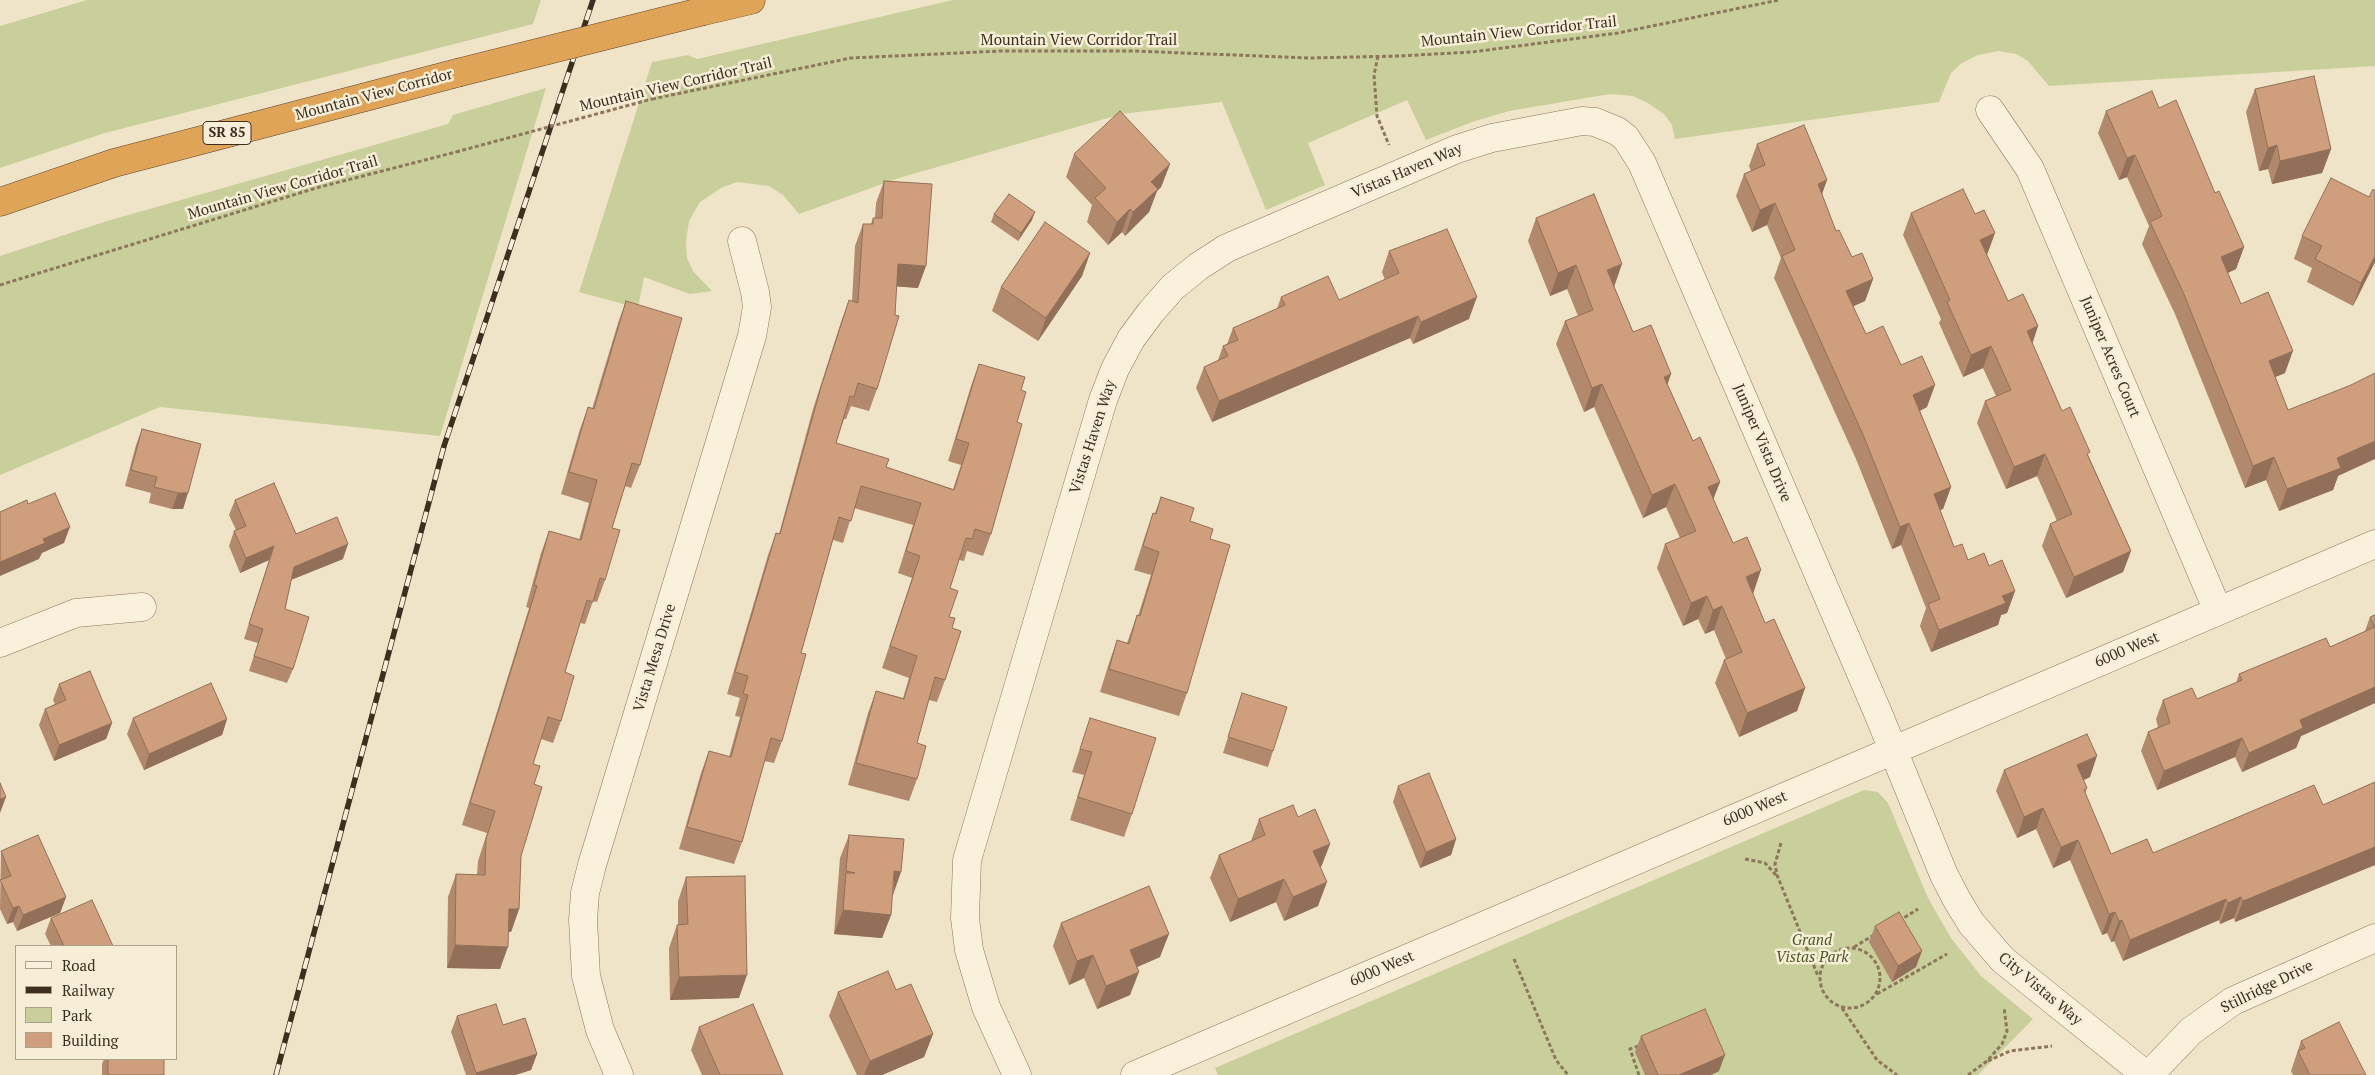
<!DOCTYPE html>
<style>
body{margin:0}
#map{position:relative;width:2375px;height:1075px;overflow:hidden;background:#f0e4c8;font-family:"PT Serif",serif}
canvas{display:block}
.legend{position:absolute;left:15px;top:945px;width:162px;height:115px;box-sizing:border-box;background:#f7eed8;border:1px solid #ada18e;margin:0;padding:6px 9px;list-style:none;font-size:15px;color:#3d2e20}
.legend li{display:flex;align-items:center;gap:10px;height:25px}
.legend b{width:25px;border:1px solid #ada18e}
</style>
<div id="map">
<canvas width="2375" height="1075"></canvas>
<ul class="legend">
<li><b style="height:6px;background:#faf1dc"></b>Road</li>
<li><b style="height:6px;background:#3d2e20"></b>Railway</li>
<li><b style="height:14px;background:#c9cf9b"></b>Park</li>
<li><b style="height:14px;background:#cf9f7d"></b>Building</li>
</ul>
</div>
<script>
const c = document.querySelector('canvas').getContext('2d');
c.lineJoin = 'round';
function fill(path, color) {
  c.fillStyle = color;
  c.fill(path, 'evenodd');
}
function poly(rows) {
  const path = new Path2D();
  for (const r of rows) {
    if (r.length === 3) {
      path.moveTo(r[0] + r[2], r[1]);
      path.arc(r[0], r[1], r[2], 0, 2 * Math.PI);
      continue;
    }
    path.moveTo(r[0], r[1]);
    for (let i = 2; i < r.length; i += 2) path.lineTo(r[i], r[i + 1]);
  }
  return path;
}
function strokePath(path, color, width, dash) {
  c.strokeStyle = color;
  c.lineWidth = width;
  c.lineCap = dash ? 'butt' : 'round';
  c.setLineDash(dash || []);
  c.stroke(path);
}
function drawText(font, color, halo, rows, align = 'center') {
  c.font = font + ' "PT Serif",serif';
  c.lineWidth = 5;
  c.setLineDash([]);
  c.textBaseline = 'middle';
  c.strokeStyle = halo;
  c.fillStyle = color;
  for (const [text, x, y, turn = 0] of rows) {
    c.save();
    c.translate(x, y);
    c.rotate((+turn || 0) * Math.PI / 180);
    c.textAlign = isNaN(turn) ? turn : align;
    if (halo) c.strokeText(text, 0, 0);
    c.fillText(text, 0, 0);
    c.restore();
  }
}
const green = poly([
 [87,0,541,0,533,24,105,133,0,168,0,26],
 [953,0,2375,0,2375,66,2049,86,2028,61,2016,54,1999,51,1978,55,1962,63,1951,73,1939,102,1675,139,1672,125,1664,114,1648,103,1633,96,1610,94,1509,111,1472,122,1426,140,1407,100,1308,143,1325,185,1266,210,1222,102,1122,114,899,178,799,214,783,195,769,186,737,182,721,188,700,202,689,221,686,242,687,258,693,271,712,291,690,294,644,277,638,308,579,292,652,62,688,55,697,59],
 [546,88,440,436,160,407,0,475,0,256,107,221,448,124,453,115],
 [1864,790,1878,792,1888,803,1928,898,1951,938,1981,976,2033,1019,1978,1075,1218,1075,1215,1068]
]);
const path = poly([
 [1378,56,1374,75,1377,116,1389,145],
 [652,99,851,58,1001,51,1133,51,1310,58,1399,56,1472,52,1618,33,1779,0],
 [0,285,316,188,456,152],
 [1781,843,1775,864,1777,875,1818,976],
 [1745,859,1765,863,1776,875],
 [1899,921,1918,909],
 [1854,947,1874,935],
 [1850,978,30],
 [1514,959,1556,1060,1568,1075],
 [1877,994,1947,954],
 [1842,1008,1877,1060,1897,1075],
 [1988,1061,2010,1051,2052,1046],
 [1639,1075,1630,1049,1641,1045],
 [1968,1075,1987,1061,2002,1044,2007,1031,2004,1007]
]);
const minor = poly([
 [1990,110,2030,169,2218,611],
 [0,643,76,613,142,607],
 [619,1075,600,1030,586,976,583,920,585,893,592,865,752,336,757,307,755,292,742,241],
 [1017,1075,986,1007,969,950,965,918,967,860,1103,400,1115,369,1131,339,1151,312,1173,287,1199,266,1227,248,1457,149,1492,138,1582,121,1595,122,1617,131,1626,138,1642,163,1878,713,1944,875,1957,900,1971,923,2003,960,2146,1075],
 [1135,1075,2375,544],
 [2149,1075,2191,1031,2233,1001,2375,938]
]);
const highway = poly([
 [704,11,751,0],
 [0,202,114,163,457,73]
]);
const rail = poly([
 [276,1075,444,446,593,0]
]);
const pathBridge = poly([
 [456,152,652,99]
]);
const highwayBridge = poly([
 [457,73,704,11]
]);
const wall = poly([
 [2255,89,2331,149,2322,173,2272,184,2268,169,2259,171,2246,112],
 [2159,108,2215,193,2244,247,2236,269,2228,273,2241,304,2285,373,2275,377,2288,410,2338,476,2333,490,2279,511,2266,480,2245,488,2175,314,2142,244,2149,226,2127,177,2119,180,2098,133,2106,111],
 [1757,144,1827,180,1822,194,1836,231,1852,257,1873,279,1865,301,1853,306,1866,334,1901,365,1927,407,1920,411,1951,487,1943,509,1940,510,1954,547,1968,560,1989,566,2015,591,2007,613,2001,615,1998,625,1931,652,1920,626,1926,608,1901,545,1892,549,1856,459,1774,278,1781,258,1767,225,1752,232,1736,196,1744,174,1751,171,1749,166],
 [1074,154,1170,164,1161,187,1157,191,1149,212,1125,236,1122,232,1108,245,1087,222,1092,205,1066,177],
 [884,181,918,288,897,286,877,389,869,411,851,406,846,419,844,419,836,443,886,467,953,489,961,465,948,461,971,386,979,364,1021,390,1017,422,991,534,983,556,967,551,964,561,959,560,950,588,949,617,952,628,945,680,937,702,929,700,917,743,917,779,909,801,848,785,868,713,876,691,903,698,909,678,882,668,912,578,898,573,913,525,854,508,843,543,833,540,801,653,782,741,774,763,764,761,742,842,734,864,679,849,701,773,709,751,729,757,740,717,735,716,740,698,727,694,768,555,776,533,779,534,813,409,841,322,849,300,852,301,855,246,863,224,871,224,873,218,875,218,876,203],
 [1911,213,1975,214,1987,255,2008,301,2038,326,2032,343,2062,411,2089,457,2131,551,2123,572,2066,598,2042,546,2050,524,2057,521,2037,476,2006,489,1977,423,1985,401,1996,396,1983,368,1963,377,1939,323,1941,319,1903,235],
 [994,214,1032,220,1018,241,991,222],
 [1536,218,1614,286,1633,332,1667,385,1693,441,1720,482,1713,499,1765,623,1805,688,1797,711,1739,737,1715,683,1724,660,1726,659,1714,630,1705,634,1698,619,1683,626,1657,568,1665,544,1680,538,1666,507,1643,518,1594,407,1584,412,1556,344,1565,321,1578,316,1567,289,1550,296,1528,241],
 [2302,236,2375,262,2353,306,2307,282,2312,268,2294,259],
 [1389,251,1469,319,1413,344,1410,338,1212,422,1196,388,1204,367,1218,360,1223,346,1227,344,1233,328,1277,309,1281,297,1339,300,1385,280,1382,272],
 [1090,253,1082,276,1038,341,992,311,1001,287],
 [626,301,640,465,631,488,625,486,612,528,605,580,597,602,593,601,585,624,580,623,565,672,561,721,553,743,541,739,533,764,534,784,521,856,519,909,511,932,508,931,500,969,447,968,448,897,456,874,477,875,478,861,487,833,462,825,529,608,526,607,541,553,549,531,579,540,589,503,561,494,580,429,588,407,592,409,618,323],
 [142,429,201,444,183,509,172,509,149,503,151,493,125,486,136,445],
 [1161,497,1210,539,1187,693,1179,716,1100,692,1109,663,1117,640,1127,643,1137,615,1138,616,1151,575,1134,570,1145,536,1153,513,1155,513],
 [235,500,343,559,291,580,285,609,293,669,287,683,249,671,258,643,244,639,269,560,240,573,229,546,234,531,236,530,229,515],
 [2375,615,2375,703,2301,736,2296,748,2242,772,2235,757,2157,790,2141,751,2148,732,2158,727,2156,719,2163,700,2197,699,2236,683,2239,674,2330,647,2365,631,2370,617],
 [59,684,112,723,106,739,54,761,39,725,45,709,55,704,53,700],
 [1242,693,1273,751,1268,767,1223,753],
 [133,718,227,719,222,735,144,770,127,734],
 [1090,718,1132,814,1124,837,1070,820,1084,775,1072,772],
 [2004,770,2090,777,2084,780,2087,788,2085,794,2111,854,2153,853,2323,805,2375,782,2375,865,2235,922,2234,918,2220,924,2219,920,2123,961,2114,941,2111,942,2107,933,2102,935,2070,860,2053,868,2036,829,2017,838,1996,791],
 [1398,786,1456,839,1451,855,1420,868,1393,802],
 [1259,819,1330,844,1321,867,1320,867,1318,906,1284,921,1276,902,1230,922,1210,878,1219,855,1251,841],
 [849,835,892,895,891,915,882,938,834,934,840,858],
 [1,851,66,897,60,913,17,931,13,922,7,924,0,909],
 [686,877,739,998,670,1000,669,948,677,925,678,924,678,901],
 [51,918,113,946,51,946,45,934],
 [1061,923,1160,957,1137,967,1130,995,1097,1009,1084,978,1069,985,1053,946],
 [1875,926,1916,967,1892,982,1869,942],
 [896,990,933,1034,924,1057,882,1075,857,1075,829,1016,838,992],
 [457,1016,503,1025,537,1054,531,1070,515,1075,466,1075,451,1032],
 [699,1027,783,1075,702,1075,691,1050],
 [1641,1036,1719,1071,1711,1075,1645,1075,1635,1052],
 [2301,1041,2366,1075,2293,1075,2291,1071],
 [104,1059,164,1059,164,1075,102,1075,102,1064]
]);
const shadedWall = poly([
 [2277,145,2268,169,2259,171,2268,148],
 [2331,149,2322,173,2272,184,2280,161],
 [2135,155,2127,177,2119,180,2127,158],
 [1170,164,1161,187,1157,191,1149,212,1125,236,1133,212,1151,182],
 [1827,180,1819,202,1818,184],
 [1775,203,1767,225,1752,232,1760,210],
 [1130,209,1122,232,1108,245,1117,222],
 [1035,212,1032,220,1018,241,1021,233],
 [1995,233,1987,255,1980,240],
 [2244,247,2236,269,2213,279,2221,257],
 [1090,253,1082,276,1038,341,1046,318],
 [2375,256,2375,262,2353,306,2361,283],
 [898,264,926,266,918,288,890,286],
 [1622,264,1614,287,1607,270],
 [1576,265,1567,289,1550,296,1558,273],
 [1873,279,1865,301,1838,313,1846,291],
 [1477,297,1469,319,1413,344,1421,322],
 [1418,316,1410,338,1212,422,1219,401],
 [2038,326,2031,348,2027,331],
 [1991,346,1983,368,1963,377,1971,355],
 [2293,351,2285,373,2261,383,2269,361],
 [1671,374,1663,398,1664,377],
 [1602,384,1594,407,1584,412,1592,388],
 [1935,385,1927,407,1905,417,1913,395],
 [2375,441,2375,459,2338,476,2333,490,2279,511,2287,489,2337,458],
 [2045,454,2037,476,2006,489,2014,467],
 [2274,457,2266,480,2245,488,2253,466],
 [1720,482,1711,505,1708,487],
 [1675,484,1666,507,1643,518,1652,495],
 [1951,487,1943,509,1926,516,1934,494],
 [178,493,188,493,183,509,172,509],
 [1909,523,1901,545,1892,549,1900,527],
 [70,527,64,543,42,553,39,559,0,576,0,562,43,539],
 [348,544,343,559,288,581,294,567],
 [274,546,269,560,240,573,246,558],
 [2131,551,2123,572,2066,598,2074,577],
 [1761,570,1753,594,1746,577],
 [2015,591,2007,613,2001,615,1998,625,1931,652,1939,630,2002,596],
 [1707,596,1698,619,1683,626,1691,603],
 [1722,606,1714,630,1705,634,1713,610],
 [2375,687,2375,703,2301,736,2296,748,2242,772,2249,753,2300,720],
 [1805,688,1797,711,1739,737,1747,713],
 [227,719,222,735,144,770,149,754],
 [112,723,106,739,54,761,59,745],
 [2242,738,2235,757,2157,790,2164,771],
 [2097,756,2090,777,2070,786,2077,765],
 [6,797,0,813,0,799],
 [2043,808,2036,829,2017,838,2024,817],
 [1456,839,1451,855,1420,868,1426,852],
 [2078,840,2070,860,2053,868,2061,847],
 [1330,844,1321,867,1304,874,1313,851],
 [2375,847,2375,865,2235,922,2243,901],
 [894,871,901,872,893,895],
 [1284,879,1276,902,1230,922,1238,899],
 [1327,882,1318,906,1284,921,1293,897],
 [66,897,60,913,17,931,23,915],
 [2241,897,2234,918,2220,924,2228,903],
 [2226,899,2219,920,2123,961,2130,940],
 [19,906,13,922,7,924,13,908],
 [509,909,519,909,511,932,501,931],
 [843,910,891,915,882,938,834,934],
 [2115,912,2107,933,2102,935,2109,914],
 [2122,920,2114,941,2111,942,2119,921],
 [1169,934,1160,957,1121,974,1130,950],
 [455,945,508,947,500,969,447,968],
 [1922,951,1916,967,1892,982,1898,966],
 [1093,955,1084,978,1069,985,1077,961],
 [1139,972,1130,995,1097,1009,1106,986],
 [747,975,739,998,670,1000,679,977],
 [933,1034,924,1057,882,1075,864,1075,870,1061],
 [537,1054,531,1070,515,1075,476,1075,476,1073],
 [1725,1055,1719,1071,1711,1075,1679,1075]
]);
const building = poly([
 [2314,76,2331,149,2280,161,2277,145,2268,148,2255,89,2314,76],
 [2152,91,2159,108,2176,100,2215,193,2219,191,2244,247,2221,257,2241,304,2268,292,2293,351,2269,361,2288,410,2351,385,2375,373,2375,441,2337,458,2341,468,2287,489,2274,457,2253,466,2183,292,2150,222,2162,216,2135,155,2127,158,2106,111,2152,91],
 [1120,111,1170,164,1151,182,1158,189,1133,212,1130,209,1117,222,1095,198,1106,188,1074,154,1120,111],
 [1804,125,1827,180,1818,184,1836,231,1839,230,1852,257,1862,253,1873,279,1846,291,1866,334,1883,326,1901,365,1922,356,1935,385,1913,395,1951,487,1934,494,1954,547,1962,544,1968,560,1984,553,1989,566,2002,560,2015,591,2002,596,2006,603,1939,630,1928,604,1940,599,1909,523,1900,527,1864,437,1782,256,1795,250,1775,203,1760,210,1744,174,1765,165,1757,144,1804,125],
 [2331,178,2369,197,2373,189,2375,191,2375,256,2361,283,2315,259,2322,246,2302,236,2331,178],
 [884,181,932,184,926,266,898,264,895,315,899,316,877,389,858,383,854,397,850,396,836,443,889,459,886,467,954,490,969,443,956,439,979,364,1025,377,1021,390,1026,392,1017,422,1022,424,991,534,975,529,972,539,966,538,950,588,958,591,949,617,955,618,952,628,961,631,945,680,935,677,917,743,926,746,917,779,856,763,876,691,904,699,917,656,890,646,920,556,906,551,921,503,861,486,851,521,839,517,801,653,806,654,782,741,771,738,742,842,687,827,709,751,731,757,748,695,743,694,748,676,735,672,776,533,780,534,821,387,849,300,858,303,863,224,873,224,873,218,882,218,884,181],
 [1963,189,1975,214,1984,210,1995,233,1980,240,2008,301,2023,294,2038,326,2027,331,2062,411,2070,407,2090,452,2087,454,2131,551,2074,577,2050,524,2072,514,2045,454,2014,467,1985,401,2011,390,1991,346,1971,355,1947,302,1950,300,1911,213,1963,189],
 [1009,194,1035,212,1021,233,994,214,1009,194],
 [1594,194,1622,264,1607,270,1633,332,1651,325,1671,374,1664,377,1693,441,1700,437,1720,482,1708,487,1733,543,1747,537,1761,570,1746,577,1765,623,1774,619,1805,688,1747,713,1724,660,1742,652,1722,606,1713,610,1707,596,1691,603,1665,544,1696,531,1675,484,1652,495,1602,384,1592,388,1565,321,1593,310,1576,265,1558,273,1536,218,1594,194],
 [1045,222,1090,253,1046,318,1001,287,1045,222],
 [1447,229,1477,297,1421,322,1418,316,1219,401,1204,367,1228,356,1223,346,1238,340,1233,328,1285,305,1281,297,1328,276,1339,300,1399,273,1389,251,1447,229],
 [626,301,682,318,640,465,632,463,612,528,620,530,605,580,600,578,593,602,587,600,565,672,574,676,561,721,548,717,533,764,540,766,534,784,542,787,521,856,519,909,509,909,508,947,455,945,456,874,485,875,486,839,495,811,470,803,537,586,534,585,549,531,581,540,597,480,569,472,588,407,594,409,626,301],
 [142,429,201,444,188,493,178,493,154,487,157,477,131,470,142,429],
 [274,483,296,534,337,517,348,544,294,567,285,609,309,617,293,669,254,656,263,629,249,624,274,546,246,558,234,531,246,526,235,500,274,483],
 [55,493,70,527,43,539,45,543,0,562,0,512,27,500,28,504,55,493],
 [1161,497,1194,508,1190,521,1213,529,1210,539,1230,545,1187,693,1109,669,1117,640,1129,644,1137,615,1140,616,1159,552,1143,546,1153,513,1156,514,1161,497],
 [2375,615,2375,687,2300,720,2303,728,2249,753,2242,738,2164,771,2148,732,2170,723,2163,700,2192,688,2197,699,2242,680,2239,674,2326,638,2330,647,2375,627,2370,617,2375,615],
 [90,671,112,723,59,745,45,709,66,700,59,684,90,671],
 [211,683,227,719,149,754,133,718,211,683],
 [1242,693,1287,707,1273,751,1228,737,1242,693],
 [1090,718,1156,738,1132,814,1078,797,1092,752,1080,749,1090,718],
 [2087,734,2097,756,2077,765,2087,788,2084,790,2111,854,2147,839,2153,853,2314,785,2323,805,2375,782,2375,847,2243,901,2241,897,2228,903,2226,899,2130,940,2122,920,2119,921,2115,912,2109,914,2078,840,2061,847,2043,808,2024,817,2004,770,2087,734],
 [1429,773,1456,839,1426,852,1398,786,1429,773],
 [0,783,6,797,0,799,0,783],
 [1293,805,1298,817,1315,809,1330,844,1313,851,1327,882,1293,897,1284,879,1238,899,1219,855,1265,835,1259,819,1293,805],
 [38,835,66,897,23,915,19,906,13,908,0,880,11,876,1,851,38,835],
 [849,835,904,839,901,872,894,871,891,915,843,910,846,873,855,873,846,871,849,835],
 [745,876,747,975,679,977,677,925,688,924,686,877,745,876],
 [1149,886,1169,934,1130,950,1139,972,1106,986,1093,955,1077,961,1061,923,1149,886],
 [92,900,113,946,64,946,51,918,92,900],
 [1899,912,1922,951,1898,966,1875,926,1899,912],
 [888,971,896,990,911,984,933,1034,870,1061,838,992,888,971],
 [496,1004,503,1025,525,1018,537,1054,476,1073,457,1016,496,1004],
 [753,1004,783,1075,720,1075,699,1027,753,1004],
 [1705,1009,1725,1055,1679,1075,1658,1075,1641,1036,1705,1009],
 [2339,1022,2366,1075,2310,1075,2298,1051,2305,1048,2301,1041,2339,1022],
 [108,1059,164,1059,164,1075,108,1075,108,1059]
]);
const shields = [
 [227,133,48]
];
const shieldNames = [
 ["SR 85",227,133]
];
const streetNames = [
 ["Mountain View Corridor Trail",1519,32,-6],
 ["Mountain View Corridor Trail",1079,41],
 ["Mountain View Corridor Trail",676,85,-13],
 ["Mountain View Corridor",374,95,-15],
 ["Vistas Haven Way",1407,171,-23],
 ["Mountain View Corridor Trail",283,188,-16],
 ["Juniper Acres Court",2110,357,67],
 ["Vistas Haven Way",1093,437,-72],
 ["Juniper Vista Drive",1762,443,67],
 ["6000 West",2127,650,-23],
 ["Vista Mesa Drive",655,658,-73],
 ["6000 West",1755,809,-23],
 ["6000 West",1382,969,-23],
 ["Stillridge Drive",2267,987,-26],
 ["City Vistas Way",2040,989,40]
];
const parkNames = [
 ["Grand",1812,941],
 ["Vistas Park",1812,958]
];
fill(green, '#c9cf9b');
strokePath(minor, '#8d765c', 29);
strokePath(highway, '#5b4430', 29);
strokePath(path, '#8d765c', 3, [4, 2.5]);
strokePath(minor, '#faf1dc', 28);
strokePath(highway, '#e0a458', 28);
strokePath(rail, '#3d2e20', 5.5);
strokePath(rail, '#f7eed8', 4, [11]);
strokePath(highwayBridge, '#5b4430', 29, []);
strokePath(pathBridge, '#8d765c', 3, [4, 2.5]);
strokePath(highwayBridge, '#e0a458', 28);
fill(wall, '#b2896c');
fill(shadedWall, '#916f58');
fill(building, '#cf9f7d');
strokePath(building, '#916f58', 1);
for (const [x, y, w] of shields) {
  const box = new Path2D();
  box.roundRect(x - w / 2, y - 11.5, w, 23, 4);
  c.fillStyle = '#f7eed8';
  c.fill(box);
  strokePath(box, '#3d2e20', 1);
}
drawText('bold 14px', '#3d2e20', null, shieldNames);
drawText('15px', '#3d2e20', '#f7eed8', streetNames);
drawText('italic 15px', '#4d5a26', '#f7eed8', parkNames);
</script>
